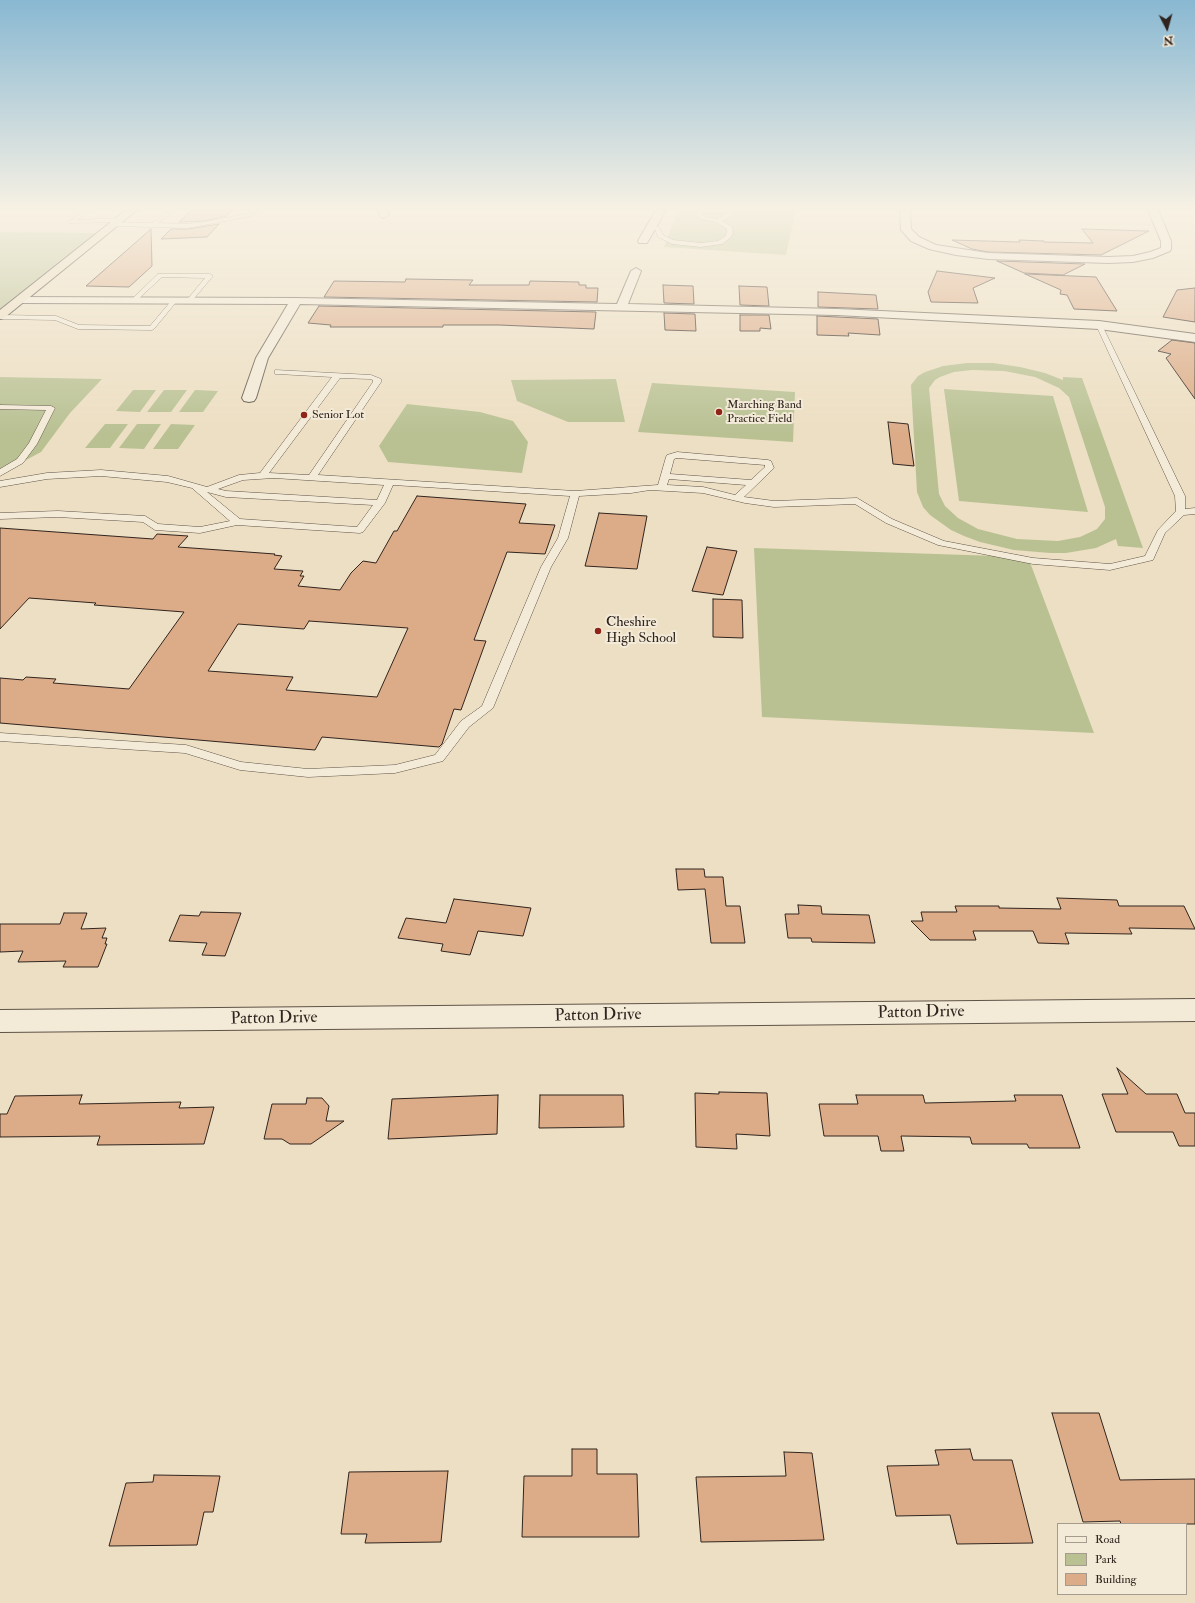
<!DOCTYPE html>
<style>
body{margin:0}
#map{position:relative;width:1195px;height:1603px;overflow:hidden;background:#eddfc3;font-family:"IM FELL Double Pica",serif}
canvas{display:block}
.legend{position:absolute;left:1057px;top:1523px;width:130px;height:72px;box-sizing:border-box;background:#f3ead8;border:1px solid #a59b8e;margin:0;padding:5px 7px;list-style:none;font-size:12px;color:#30241e}
.legend li{display:flex;align-items:center;gap:8px;height:20px}
.legend b{width:20px;border:1px solid #a59b8e}
.north{position:absolute;left:1147px;top:8px;width:40px;height:40px;-webkit-text-stroke:3px #f3ead8;paint-order:stroke;rotate:174deg;font-size:11px;font-weight:700;line-height:16px;text-align:center;color:#30241e}
.north::after{content:'';display:block;margin:auto;width:14px;height:18px;background:#30241e;clip-path:polygon(50% 0,100% 100%,50% 72%,0 100%)}
</style>
<div id="map">
<canvas width="1195" height="1603"></canvas>
<ul class="legend">
<li><b style="height:5px;background:#f3ead8"></b>Road</li>
<li><b style="height:11px;background:#b9c193"></b>Park</li>
<li><b style="height:11px;background:#dcac88"></b>Building</li>
</ul>
<div class="north">N</div>
</div>
<script>
const c = document.querySelector('canvas').getContext('2d');
c.lineJoin = 'round';
function fill(path, color) {
  c.fillStyle = color;
  c.fill(path, 'evenodd');
}
function poly(rows) {
  const path = new Path2D();
  for (const r of rows) {
    path.moveTo(r[0], r[1]);
    for (let i = 2; i < r.length; i += 2) path.lineTo(r[i], r[i + 1]);
  }
  return path;
}
function strokePath(path, color, width, dash) {
  c.strokeStyle = color;
  c.lineWidth = width;
  c.lineCap = dash ? 'butt' : 'round';
  c.setLineDash(dash || []);
  c.stroke(path);
}
function drawText(font, color, halo, rows, align = 'center') {
  c.font = font + ' "IM FELL Double Pica",serif';
  c.lineWidth = 4;
  c.setLineDash([]);
  c.textBaseline = 'middle';
  c.strokeStyle = halo;
  c.fillStyle = color;
  for (const [text, x, y, turn = 0] of rows) {
    c.save();
    c.translate(x, y);
    c.rotate((+turn || 0) * Math.PI / 180);
    c.textAlign = isNaN(turn) ? turn : align;
    if (halo) c.strokeText(text, 0, 0);
    c.fillText(text, 0, 0);
    c.restore();
  }
}
const green = poly([
 [678,210,796,210,786,255,664,247],
 [0,232,104,233,0,316],
 [967,363,993,363,1020,367,1045,373,1063,380,1063,377,1082,378,1143,548,1118,546,1116,539,1096,548,1066,553,1050,553,1014,550,980,542,964,536,951,530,930,515,923,507,917,492,911,385,918,376,925,372,943,366],
 [972,370,1004,371,1035,377,1059,388,1069,397,1105,507,1105,519,1097,529,1080,537,1058,541,1017,539,978,529,958,518,945,506,939,494,929,388,935,380,940,377,954,372],
 [0,377,102,379,70,413,41,452,0,474],
 [616,379,625,422,568,422,517,401,511,380],
 [652,383,795,392,793,442,638,432],
 [944,389,1053,396,1088,512,959,501],
 [133,390,156,390,140,412,116,411],
 [164,390,187,390,171,412,147,412],
 [195,390,218,391,203,412,179,412],
 [407,404,480,412,513,421,528,442,522,473,388,462,379,446],
 [105,424,128,424,110,448,85,448],
 [137,424,161,424,144,449,119,448],
 [171,424,195,425,178,449,153,449],
 [754,548,1028,557,1094,733,762,717]
]);
const building = poly([
 [192,210,232,210,226,216,205,221,179,222,192,210],
 [219,224,207,237,161,239,171,229,188,229,219,224],
 [151,229,152,266,129,287,86,286,151,229],
 [1082,229,1149,231,1101,255,988,252,972,249,952,240,1020,242,1019,240,1044,241,1044,242,1093,243,1082,229],
 [997,261,1085,264,1063,275,1024,273,997,261],
 [937,271,995,278,973,288,978,303,931,302,928,292,937,271],
 [1025,274,1096,277,1117,311,1074,309,1067,295,1060,294,1061,290,1025,274],
 [406,279,473,280,469,285,529,285,530,281,579,282,579,285,586,285,586,288,598,288,597,302,324,297,334,281,405,282,406,279],
 [663,285,693,286,694,304,664,303,663,285],
 [739,286,767,287,769,306,740,305,739,286],
 [1195,288,1195,322,1163,317,1177,290,1195,288],
 [818,292,876,295,878,309,818,307,818,292],
 [319,306,596,312,594,329,499,325,443,325,443,327,330,327,331,325,308,323,319,306],
 [664,313,695,314,696,331,665,330,664,313],
 [740,315,769,315,771,329,760,328,760,331,740,331,740,315],
 [817,316,878,319,880,335,848,333,849,336,817,335,817,316],
 [1172,340,1195,343,1195,399,1166,358,1171,354,1158,351,1172,340],
 [888,422,908,424,914,466,893,464,888,422],
 [417,496,526,504,519,523,555,525,545,554,507,552,474,640,486,641,461,710,454,709,442,744,439,747,322,737,315,750,0,723,0,678,23,680,26,677,56,679,53,683,129,689,184,612,94,605,96,603,29,598,0,629,0,528,153,539,157,534,188,536,178,547,275,554,274,555,282,556,274,569,303,571,300,576,304,576,298,586,340,590,351,573,363,561,376,563,394,531,397,531,417,496],
 [309,621,408,628,377,697,286,690,293,677,208,671,238,624,304,629,309,621],
 [599,513,647,516,637,569,585,566,599,513],
 [707,547,737,551,723,595,692,591,707,547],
 [713,599,742,600,743,638,713,637,713,599],
 [676,869,704,869,705,877,723,877,726,906,740,906,745,943,711,943,705,889,678,890,676,869],
 [1057,898,1117,900,1119,906,1184,906,1195,929,1129,928,1132,934,1065,933,1069,944,1038,943,1033,931,973,931,976,940,930,940,911,921,923,921,921,912,957,912,955,906,999,906,999,908,1061,909,1057,898],
 [454,899,531,908,523,936,478,931,470,955,441,951,443,944,398,938,406,918,446,923,454,899],
 [798,905,821,906,822,914,869,915,875,943,812,942,811,938,788,938,785,914,799,914,798,905],
 [201,912,241,913,225,956,202,955,207,943,169,941,180,915,199,916,201,912],
 [64,913,87,913,81,929,106,928,102,938,107,938,105,944,107,944,98,967,63,967,66,961,18,962,23,951,0,952,0,924,60,924,64,913],
 [1117,1068,1146,1094,1177,1094,1185,1113,1195,1113,1195,1146,1179,1146,1173,1132,1116,1132,1102,1094,1128,1094,1117,1068],
 [719,1092,767,1093,770,1136,736,1134,737,1149,696,1147,695,1093,719,1094,719,1092],
 [82,1095,79,1104,181,1102,179,1108,214,1107,204,1144,97,1145,100,1136,0,1137,0,1114,7,1114,15,1096,82,1095],
 [498,1095,497,1134,388,1139,392,1099,498,1095],
 [540,1095,623,1095,624,1127,539,1128,540,1095],
 [856,1095,923,1095,925,1103,1016,1101,1014,1095,1062,1095,1080,1148,1029,1148,1027,1144,972,1144,970,1137,901,1136,904,1151,881,1151,878,1136,824,1136,819,1104,858,1104,856,1095],
 [307,1098,322,1098,329,1106,326,1121,344,1121,311,1144,290,1144,282,1139,264,1139,272,1104,306,1104,307,1098],
 [1052,1413,1099,1413,1120,1480,1195,1479,1195,1524,1121,1524,1120,1521,1083,1522,1052,1413],
 [572,1449,597,1449,597,1474,637,1474,639,1537,522,1537,524,1476,572,1476,572,1449],
 [970,1449,973,1460,1012,1460,1033,1543,957,1544,950,1515,896,1516,887,1466,939,1465,935,1450,970,1449],
 [784,1452,812,1453,824,1540,701,1542,696,1477,786,1476,784,1452],
 [448,1471,441,1542,365,1543,367,1534,341,1534,349,1472,448,1471],
 [154,1475,220,1476,213,1512,204,1512,197,1545,109,1546,126,1483,153,1482,154,1475]
]);
const service = poly([
 [84,210,91,210,77,220,120,218,123,220,120,222,69,223,69,221,84,210],
 [169,210,175,210,158,223,188,224,205,222,250,213,254,210,261,210,252,216,188,228,114,226,111,224,114,222,152,223,169,210],
 [705,210,736,210,733,215,722,221,732,227,733,233,730,238,722,244,701,247,672,244,658,237,655,229,648,227,651,225,659,227,663,235,673,240,701,243,718,241,726,236,727,229,716,222,701,219,693,213,705,210],
 [715,212,729,212,717,219,705,217,701,214,715,212],
 [158,274,210,274,213,276,191,302,186,301,205,278,162,277,135,302,131,302,131,300,158,274],
 [172,300,177,301,154,329,152,330,78,329,55,320,0,319,0,315,56,316,79,325,150,326,172,300],
 [1099,323,1102,325,1185,496,1185,509,1195,508,1195,514,1184,515,1165,533,1153,560,1110,570,1033,564,938,545,886,523,855,504,774,507,745,503,703,493,650,490,631,493,579,496,568,538,551,567,493,708,469,727,443,761,395,773,308,777,240,770,185,753,0,741,0,733,186,745,241,762,308,769,395,765,435,755,461,721,482,706,541,567,558,538,570,496,393,485,385,503,363,532,360,533,237,525,200,533,155,530,143,522,58,517,0,519,0,513,58,511,145,516,158,524,200,527,230,521,192,488,167,482,101,476,47,479,0,487,0,481,47,473,101,470,168,476,207,487,239,475,260,473,332,377,278,374,275,374,275,370,371,375,381,379,381,382,318,475,575,491,658,485,666,457,667,455,677,452,768,460,771,461,774,468,744,497,774,501,857,498,892,519,944,541,1033,558,1110,564,1145,556,1158,530,1176,511,1175,496,1096,325,1099,323],
 [340,378,370,379,373,380,373,382,309,475,269,473,340,378],
 [677,458,765,465,765,467,751,480,670,474,674,459,677,458],
 [274,478,384,485,377,500,226,491,218,489,243,480,274,478],
 [669,479,746,485,735,495,703,487,667,485,669,479],
 [207,492,226,497,373,505,357,527,240,519,207,492],
 [0,405,51,406,55,408,37,444,23,463,0,476,0,469,17,459,29,443,46,410,0,409,0,405]
]);
const minor = poly([
 [377,210,387,210,389,215,384,218,381,217,377,210],
 [656,210,666,210,647,243,639,243,638,241,656,210],
 [900,210,910,210,911,229,919,237,936,245,988,253,1108,257,1133,256,1150,252,1161,248,1161,241,1148,210,1158,210,1171,241,1171,249,1170,251,1153,258,1133,262,1108,263,988,259,956,255,929,249,911,241,901,230,900,210],
 [636,268,641,271,628,304,837,309,1099,321,1195,334,1195,342,1099,329,837,315,300,304,268,358,256,398,254,401,249,402,244,401,242,398,256,358,288,304,21,303,17,302,15,300,17,298,21,297,296,298,617,304,631,271,636,268],
 [1195,999,1195,1021,0,1032,0,1010,1195,999]
]);
const trunk = poly([
 [126,210,137,210,4,318,0,319,0,310,126,210]
]);
const markers = [
 [719,412,4,"#8f2418"],
 [304,415,4,"#8f2418"],
 [598,631,4,"#8f2418"]
];
const farPoinames = [
 ["Marching Band",727,405],
 ["Practice Field",727,419],
 ["Senior Lot",312,415]
];
const poiNames = [
 ["Cheshire",606,623],
 ["High School",606,639]
];
const nearStreetnames = [
 ["Patton Drive",921,1013,-1],
 ["Patton Drive",598,1016,-1],
 ["Patton Drive",274,1019,-1]
];
fill(green, '#b9c193');
fill(building, '#dcac88');
strokePath(building, '#30241e', 1);
strokePath(service, '#5f5347', 1);
strokePath(minor, '#5f5347', 2);
strokePath(trunk, '#30241e', 2);
fill(service, '#f3ead8');
fill(minor, '#f3ead8');
fill(trunk, '#eddfc3');
const sky = c.createLinearGradient(0, 0, 0, 434);
sky.addColorStop(0, '#89b8d2');
sky.addColorStop(0.48, '#f7f1e4');
sky.addColorStop(1, '#f7f1e400');
c.fillStyle = sky;
c.fillRect(0, 0, 1195, 434);
for (const [x, y, r, color] of markers) {
  const dot = new Path2D();
  dot.arc(x, y, r, 0, 2 * Math.PI);
  c.fillStyle = color;
  c.fill(dot);
  strokePath(dot, '#f3ead8', 1.5);
}
drawText('12px', '#30241e', '#f3ead8', farPoinames, 'left');
drawText('14px', '#30241e', '#f3ead8', poiNames, 'left');
drawText('17px', '#30241e', '#f3ead8', nearStreetnames);
</script>
